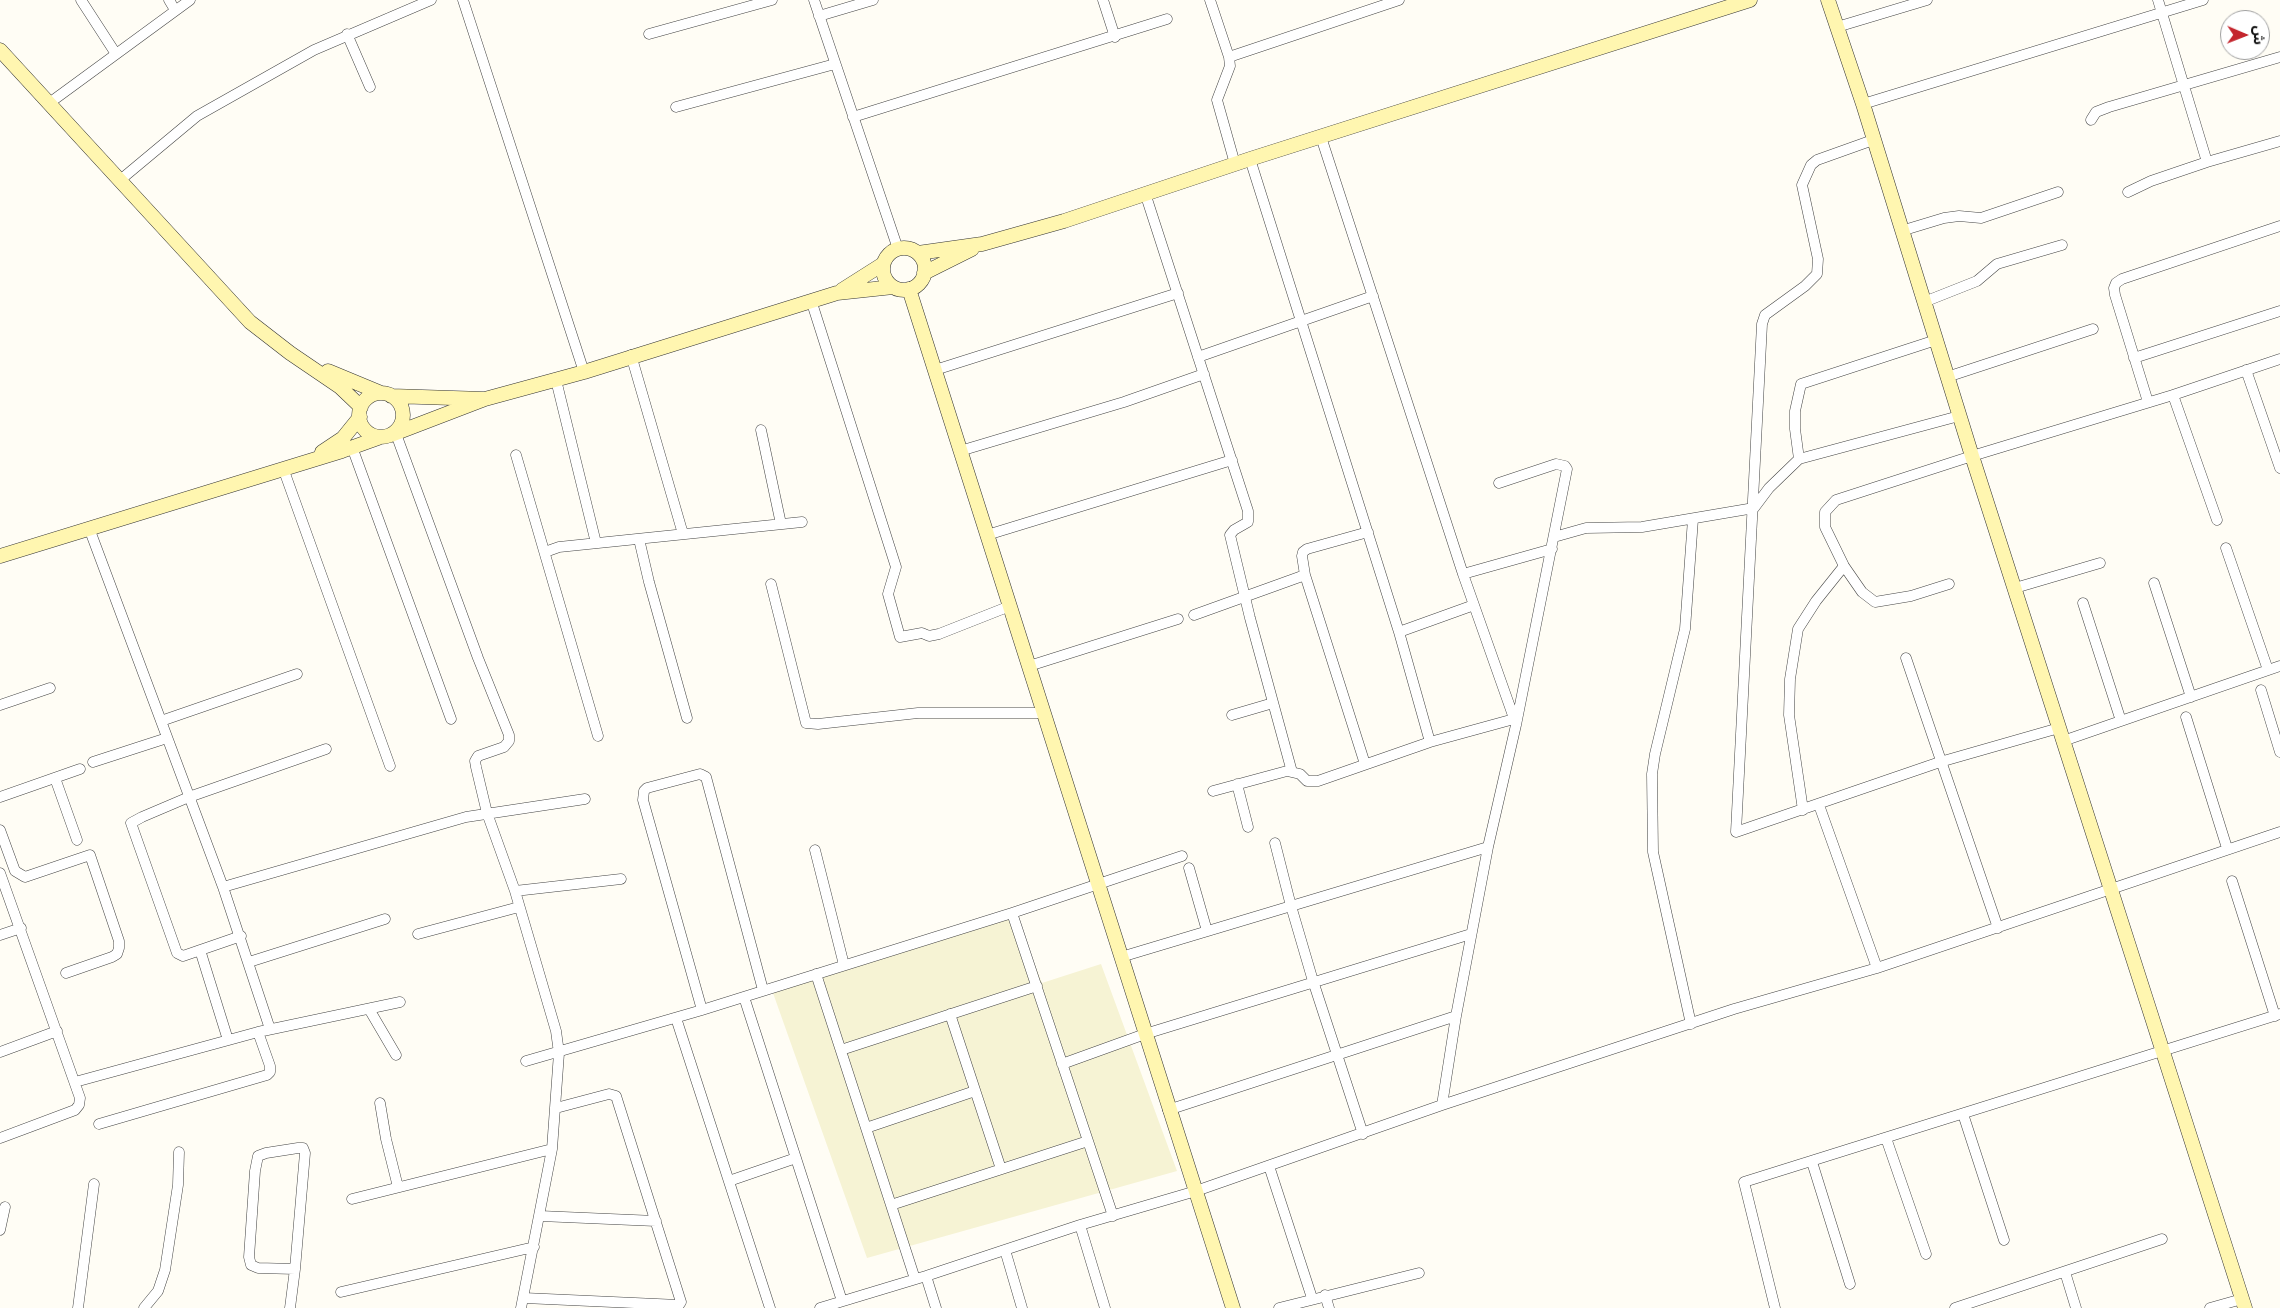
<!DOCTYPE html>
<meta charset="utf-8">
<style>
body{margin:0}
#map{position:relative;width:2280px;height:1308px;overflow:hidden;background:#fffdf5;font-family:"Playfair Display","Noto Sans Arabic",serif}
canvas{display:block}
.north{position:absolute;left:2220px;top:10px;width:50px;height:50px;box-sizing:border-box;background:#fff;border:1px solid #a0a0a0;border-radius:50%;rotate:91deg;font-size:14px;font-weight:700;line-height:20px;text-align:center;color:#111}
.north::after{content:'';display:block;margin:auto;width:18px;height:22px;background:#c4262e;clip-path:polygon(50% 0,100% 100%,50% 72%,0 100%)}
</style>
<div id="map">
<canvas width="2280" height="1308"></canvas>
<div class="north">ش</div>
</div>
<script>
const c = document.querySelector('canvas').getContext('2d');
c.lineJoin = 'round';
function fill(path, color) {
  c.fillStyle = color;
  c.fill(path, 'evenodd');
}
function poly(rows) {
  const path = new Path2D();
  for (const r of rows) {
    if (r.length === 3) {
      path.moveTo(r[0] + r[2], r[1]);
      path.arc(r[0], r[1], r[2], 0, 2 * Math.PI);
      continue;
    }
    path.moveTo(r[0], r[1]);
    for (let i = 2; i < r.length; i += 2) path.lineTo(r[i], r[i + 1]);
  }
  return path;
}
function strokePath(path, color, width, dash) {
  c.strokeStyle = color;
  c.lineWidth = width;
  c.lineCap = dash ? 'butt' : 'round';
  c.setLineDash(dash || []);
  c.stroke(path);
}
const farmland = poly([
 [1014,911,1042,983,1101,964,1177,1171,867,1258,773,993]
]);
const street = poly([
 [81,0,116,54],
 [169,0,175,10],
 [463,0,584,372],
 [814,0,898,249],
 [1103,0,1115,37],
 [1210,0,1229,57,1230,66,1217,100,1235,164],
 [2158,0,2207,162,2280,141],
 [819,16,873,0],
 [1837,27,1927,0],
 [347,34,370,87],
 [649,34,772,0],
 [1229,57,1399,0],
 [48,104,190,0],
 [1863,104,2203,0],
 [676,107,835,64],
 [853,117,1167,19],
 [2091,120,2096,112,2109,107,2280,57],
 [1321,137,1463,574,1516,724],
 [1873,140,1817,160,1811,165,1802,185,1818,259,1817,274,1805,286,1765,315,1762,324,1736,832,1940,762,2059,728],
 [1250,159,1399,632,1430,742],
 [119,181,197,116,314,50,431,0],
 [2128,192,2151,181,2207,162],
 [1145,193,1248,511,1248,522,1234,530,1230,535,1250,618,1292,772],
 [1901,231,1944,218,1959,216,1981,218,2058,192],
 [811,300,896,567,888,594,900,637,922,633,929,636,939,634,1010,606],
 [1924,302,1977,281,1997,264,2062,245],
 [631,355,683,534],
 [1198,357,1373,296],
 [2134,358,2280,311],
 [935,370,1178,293],
 [2246,370,2280,468],
 [1947,377,2093,329],
 [556,380,596,543],
 [2173,395,2217,520],
 [2148,402,2115,295,2114,288,2116,283,2122,279,2280,226],
 [761,430,781,524],
 [396,434,478,658,509,735,509,741,504,747,478,756,475,761,476,767,487,813,515,891,556,1031,559,1053,552,1149,521,1308],
 [352,447,451,719],
 [960,451,1124,402,1204,374],
 [516,455,598,736],
 [1799,459,1795,429,1795,411,1801,384,1936,340],
 [283,468,390,766],
 [89,528,223,887,270,1029],
 [987,535,1232,460],
 [1554,537,1586,528,1642,527,1754,508,1769,488,1799,459,1959,416],
 [639,539,649,582,687,718],
 [2226,548,2268,670],
 [545,552,559,547,802,522],
 [1463,574,1552,549],
 [2154,583,2191,697],
 [771,584,806,723,818,724,918,713,1044,713],
 [1949,584,1911,596,1875,602,1862,592,1844,566,1825,527,1825,512,1836,500,1972,456,2173,395,2280,359],
 [2015,588,2100,563],
 [2083,603,2121,721],
 [1194,615,1305,575],
 [1399,632,1474,605],
 [1906,658,1998,928],
 [1029,666,1178,619],
 [2261,690,2280,752],
 [0,705,50,688],
 [1232,715,1273,703],
 [2186,717,2227,848],
 [161,721,297,674],
 [2063,741,2280,666],
 [93,762,167,738],
 [1365,764,1305,575,1302,556,1303,552,1307,549,1368,532],
 [55,778,77,840],
 [1237,784,1248,827],
 [1213,791,1287,771,1300,774,1307,781,1318,781,1430,742,1514,719],
 [0,797,80,769],
 [1819,805,1877,968],
 [1803,810,1789,715,1790,679,1798,629,1816,601,1844,566],
 [0,830,15,871,25,877,90,855,119,941,119,948,117,954,112,957,66,973],
 [1275,843,1291,906,1313,981,1363,1134],
 [815,850,844,965],
 [1189,868,1207,931],
 [0,873,80,1098,79,1105,75,1110,0,1138],
 [2232,881,2275,1016],
 [223,887,466,817,585,799],
 [515,891,621,879],
 [1012,913,1113,1216],
 [418,934,519,907],
 [0,935,21,928],
 [241,936,183,956,177,953,131,823,142,817,189,797,326,749],
 [200,950,228,1040],
 [1121,957,1488,847],
 [249,962,385,919],
 [816,974,915,1279],
 [744,997,842,1301],
 [369,1009,396,1055],
 [702,1010,643,800,644,791,647,788,700,774,706,777,763,990],
 [950,1014,1001,1169],
 [676,1018,770,1308],
 [1691,1024,1653,852,1652,774,1655,754,1685,629,1693,519],
 [841,1050,1037,986],
 [0,1052,57,1031],
 [526,1061,702,1010,1012,913,1182,856],
 [1062,1064,1145,1034,1471,934],
 [75,1082,258,1032,400,1002],
 [380,1103,386,1139,398,1187],
 [1442,1105,1456,1016,1488,847,1516,725,1567,469,1565,466,1556,464,1499,483],
 [1168,1110,1456,1016],
 [1963,1114,2004,1240],
 [99,1124,267,1075,270,1072,270,1066,258,1032],
 [866,1128,975,1091],
 [1886,1138,1926,1254],
 [1812,1162,1850,1284],
 [1269,1166,1312,1298],
 [729,1181,796,1158],
 [352,1199,552,1149],
 [891,1205,1088,1141],
 [540,1216,656,1221],
 [1080,1225,1105,1308],
 [0,1230,5,1207],
 [1005,1250,1022,1308],
 [2065,1272,2076,1308],
 [926,1276,936,1308],
 [341,1292,534,1247],
 [1325,1295,1329,1308],
 [524,1298,679,1305,681,1302,616,1096,609,1094,556,1108],
 [78,1308,94,1184],
 [144,1308,158,1291,165,1270,178,1185,179,1152],
 [290,1308,295,1269,305,1153,303,1148,298,1148,266,1153,258,1156,255,1171,249,1257,251,1265,258,1268,295,1269],
 [820,1308,926,1276,1080,1225,1196,1191,1442,1105,1734,1009,1877,968,2280,832],
 [1279,1308,1419,1273],
 [1775,1308,1744,1182,2280,1014],
 [1955,1308,2162,1239],
 [2210,1308,2242,1299]
]);
const secondary = poly([
 [1828,0,1863,104,1972,456,2245,1308],
 [0,50,250,322,290,353,340,387,361,407],
 [904,269,21],
 [918,253,982,244,1064,221,1250,159,1750,0],
 [924,273,972,249],
 [909,289,1233,1308],
 [842,290,883,264],
 [328,371,381,393],
 [381,415,22],
 [391,396,484,399],
 [391,435,485,399,584,372,837,293,893,287],
 [322,452,343,438,360,417],
 [0,556,342,451,381,437]
]);
fill(farmland, '#f6f3d4');
strokePath(street, '#444', 11);
strokePath(secondary, '#333', 15);
strokePath(street, '#fff', 10);
strokePath(secondary, '#fff6b0', 14);
</script>
